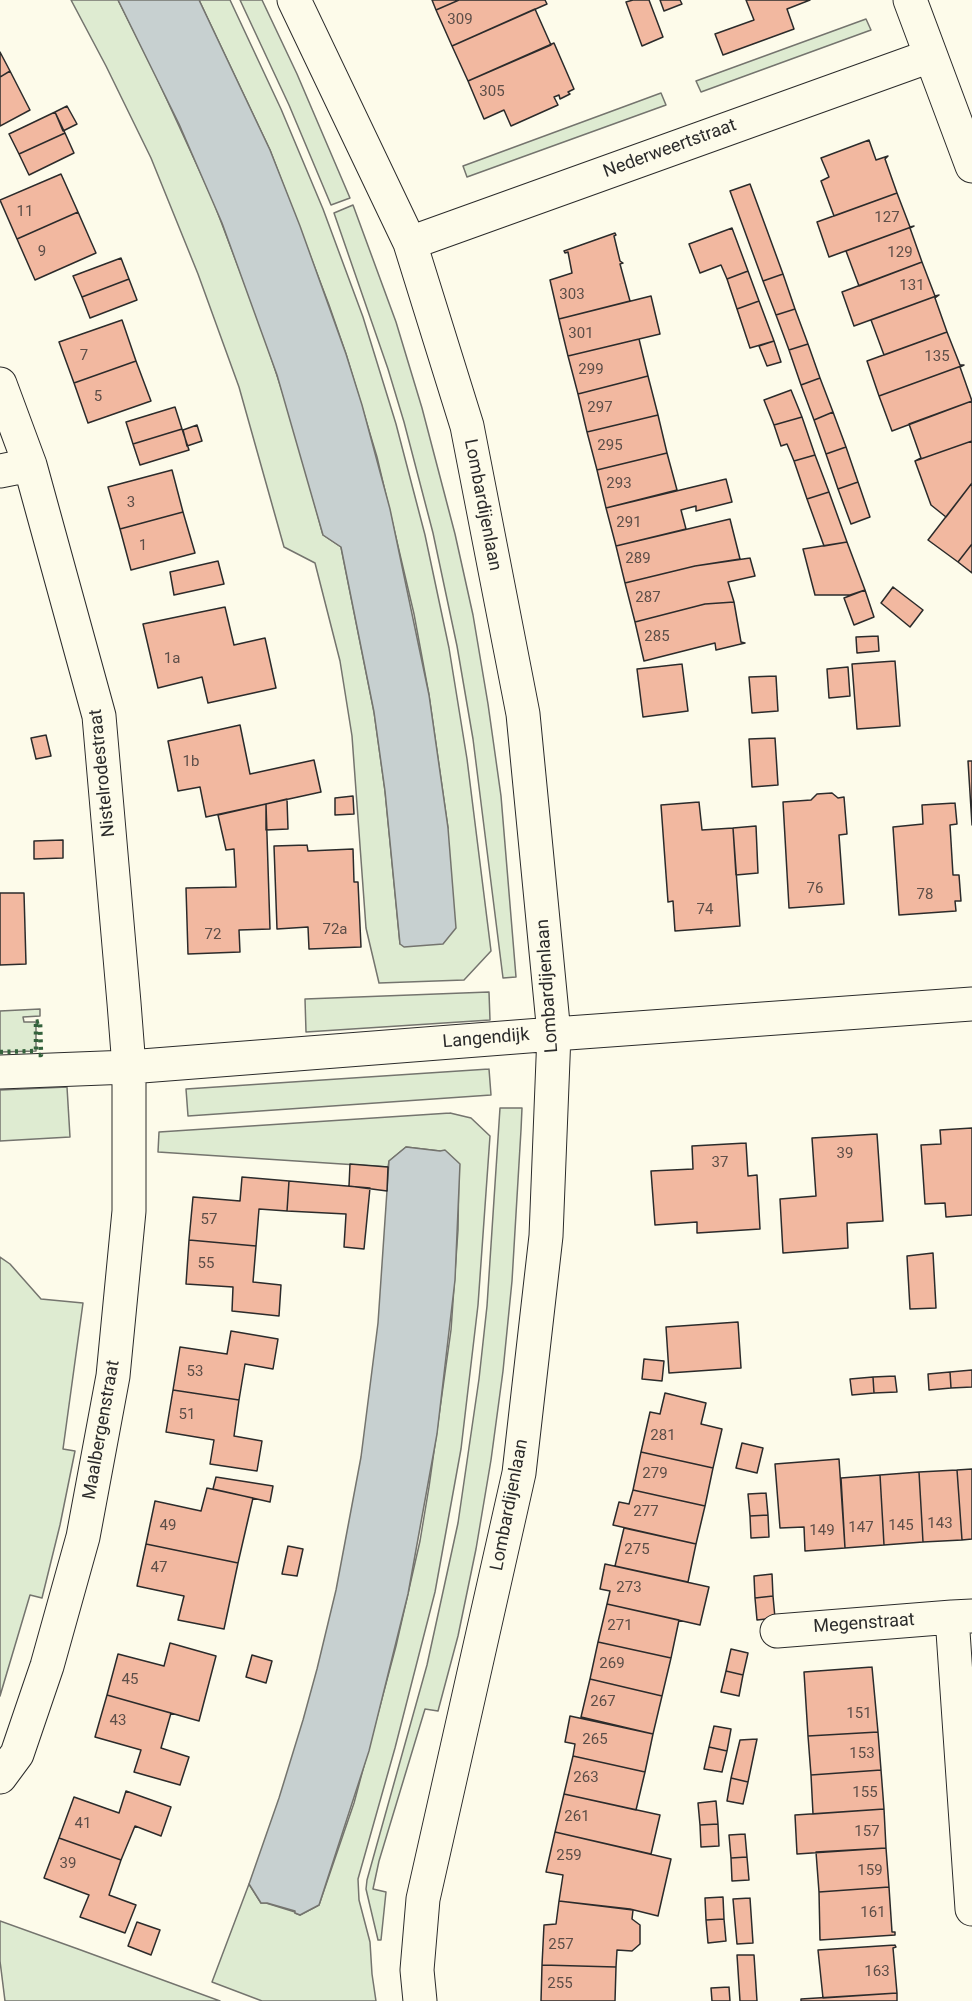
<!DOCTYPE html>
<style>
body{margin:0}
canvas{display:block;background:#fdfbea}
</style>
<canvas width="972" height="2001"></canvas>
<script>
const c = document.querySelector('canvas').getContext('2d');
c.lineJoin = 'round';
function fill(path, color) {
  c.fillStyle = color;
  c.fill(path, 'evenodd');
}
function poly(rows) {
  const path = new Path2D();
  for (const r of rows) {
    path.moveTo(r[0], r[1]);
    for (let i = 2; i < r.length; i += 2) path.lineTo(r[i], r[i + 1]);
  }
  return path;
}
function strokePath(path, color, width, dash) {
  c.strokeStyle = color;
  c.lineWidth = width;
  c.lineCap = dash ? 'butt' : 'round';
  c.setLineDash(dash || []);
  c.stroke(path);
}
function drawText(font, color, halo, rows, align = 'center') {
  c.font = font + ' Roboto,sans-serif';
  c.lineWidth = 4.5;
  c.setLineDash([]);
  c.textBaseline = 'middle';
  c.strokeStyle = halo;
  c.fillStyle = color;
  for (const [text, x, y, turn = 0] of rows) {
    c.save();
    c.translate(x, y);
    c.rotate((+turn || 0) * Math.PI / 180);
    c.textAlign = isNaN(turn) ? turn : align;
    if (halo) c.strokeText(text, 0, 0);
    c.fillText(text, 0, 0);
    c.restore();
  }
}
const green = poly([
 [71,0,118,0,156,76,212,198,260,324,294,427,323,535,341,547,374,712,385,791,400,944,448,828,429,695,414,614,377,457,346,354,329,305,270,150,199,0,230,0,281,109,323,209,363,317,396,424,425,535,449,648,467,759,491,951,464,980,379,983,366,928,352,736,340,661,315,563,284,547,239,387,198,274,151,158,106,66,71,0],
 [240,0,262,0,297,74,350,198,331,205,289,105,240,0],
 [866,19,871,30,701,92,696,81,866,19],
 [661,93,666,105,467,177,463,166,661,93],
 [353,205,396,322,422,408,455,534,473,615,488,704,501,796,516,977,503,978,473,739,457,646,433,533,404,422,388,369,334,213,353,205],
 [489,992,490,1020,306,1032,305,999,489,992],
 [40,1009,40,1016,23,1017,24,1022,36,1022,36,1051,0,1052,0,1011,40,1009],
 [489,1069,491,1095,188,1116,186,1089,489,1069],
 [67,1087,70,1137,0,1141,0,1090,67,1087],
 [500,1108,522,1108,521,1130,512,1281,503,1371,491,1460,476,1549,458,1636,438,1711,425,1709,379,1861,373,1889,386,1892,381,1940,378,1940,366,1889,367,1880,427,1665,458,1523,479,1379,487,1306,500,1108],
 [450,1113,471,1118,490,1136,478,1305,461,1449,435,1592,395,1748,358,1879,359,1900,370,1942,372,1974,376,2001,262,2001,212,1982,249,1884,261,1903,266,1903,295,1912,295,1913,300,1915,319,1905,354,1803,396,1646,420,1541,429,1487,451,1330,458,1230,459,1165,440,1151,406,1147,389,1161,388,1167,158,1152,159,1132,450,1113],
 [0,1257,10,1264,41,1299,83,1303,63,1449,75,1451,60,1525,42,1598,30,1595,0,1696,0,1257],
 [0,1921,78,1949,220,2001,5,2001,0,1961,0,1921]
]);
const water = poly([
 [118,0,199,0,270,150,300,226,346,354,362,405,390,509,429,695,448,828,456,928,443,944,404,947,400,944,385,791,374,712,341,547,323,535,277,375,222,223,179,124,118,0],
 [406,1147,440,1151,445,1150,460,1164,455,1280,437,1434,408,1594,369,1751,319,1905,300,1915,295,1913,295,1911,267,1903,261,1903,249,1884,279,1798,303,1720,317,1669,336,1590,361,1457,378,1323,389,1161,406,1147]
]);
const building = poly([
 [432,0,459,0,436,10,432,0],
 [459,0,545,0,547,4,452,46,436,10,459,0],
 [633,0,649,0,663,37,642,46,626,2,633,0],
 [660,0,680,0,682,4,664,11,660,0],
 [746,0,810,0,787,9,794,29,723,55,715,34,754,20,746,0],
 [535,9,551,45,468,81,452,46,535,9],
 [554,43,574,89,568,92,570,94,560,99,559,95,554,97,558,105,511,126,504,110,484,119,468,81,554,43],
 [0,52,10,71,0,77,0,52],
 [10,71,30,110,0,126,0,77,10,71],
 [67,106,77,124,63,131,55,112,67,106],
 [55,112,65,133,19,154,9,134,55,112],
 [65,133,74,153,29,175,19,154,65,133],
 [869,140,876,160,888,156,885,159,897,193,834,216,821,181,829,177,821,158,869,140],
 [61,174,78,212,17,239,0,200,61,174],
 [750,184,783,274,763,281,730,191,750,184],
 [897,193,910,227,914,226,829,257,817,222,897,193],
 [78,212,96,253,35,280,17,239,78,212],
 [914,226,910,228,922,262,859,286,846,251,914,226],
 [732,228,748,271,727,279,721,265,700,273,689,244,732,228],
 [615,233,616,235,614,236,620,261,623,263,620,264,630,301,559,319,550,280,572,273,568,252,565,253,564,251,615,233],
 [121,258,129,279,82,297,73,276,121,258],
 [922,262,935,296,939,295,854,326,842,292,922,262],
 [748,271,759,301,737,309,727,279,748,271],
 [783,274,795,309,776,315,763,281,783,274],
 [129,279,137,300,90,318,82,297,129,279],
 [939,295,935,298,947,332,884,355,871,320,939,295],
 [651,296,660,334,568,356,559,319,651,296],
 [759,301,774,341,750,348,737,309,759,301],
 [795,309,808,344,789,350,776,315,795,309],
 [122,320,136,361,74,383,59,342,122,320],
 [947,332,960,365,964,365,879,396,867,361,947,332],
 [639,339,648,376,578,394,568,356,639,339],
 [774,341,781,362,767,366,759,346,774,341],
 [808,344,820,378,801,385,789,350,808,344],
 [136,361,151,401,88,423,74,383,136,361],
 [964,365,960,367,972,401,892,431,879,396,964,365],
 [648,376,658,415,587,432,578,394,648,376],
 [820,378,833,412,814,420,801,385,820,378],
 [791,390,802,417,774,425,764,400,791,390],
 [972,401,972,441,915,461,921,458,909,424,972,401],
 [175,407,182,429,133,444,126,422,175,407],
 [833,412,846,447,826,454,814,420,833,412],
 [658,415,667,453,597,470,587,432,658,415],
 [802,417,815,455,794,461,787,444,781,446,774,425,802,417],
 [197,425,202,441,187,446,183,430,197,425],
 [182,429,189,450,140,465,133,444,182,429],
 [972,441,972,483,946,517,931,505,915,461,972,441],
 [846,447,858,482,838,489,826,454,846,447],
 [667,453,677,490,606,508,597,470,667,453],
 [815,455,829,492,807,499,794,461,815,455],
 [172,470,183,512,120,529,108,487,172,470],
 [726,479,732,502,696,511,696,506,681,510,686,529,616,546,606,508,726,479],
 [858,482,870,517,851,524,838,489,858,482],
 [972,483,972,544,958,562,928,540,972,483],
 [829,492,847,542,824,546,807,499,829,492],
 [183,512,195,553,131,570,120,529,183,512],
 [730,519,740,559,695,566,625,583,616,546,730,519],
 [847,542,865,590,850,595,815,595,803,549,847,542],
 [972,544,972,573,958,562,972,544],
 [750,558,755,576,728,582,734,602,705,604,635,622,625,583,695,566,750,558],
 [218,561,224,584,174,595,170,572,218,561],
 [893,587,923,610,910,627,881,603,893,587],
 [865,590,874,617,854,625,844,598,865,590],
 [734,602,741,642,745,643,716,650,715,643,644,661,635,622,705,604,734,602],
 [225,607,234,645,265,638,276,688,208,703,202,677,158,688,143,624,225,607],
 [878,636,879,651,857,653,856,637,878,636],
 [895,661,900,726,857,729,852,664,895,661],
 [682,664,688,711,643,717,637,669,682,664],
 [848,667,850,696,829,698,827,669,848,667],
 [776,676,778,711,752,713,749,677,776,676],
 [240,725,250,774,314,760,321,792,206,817,200,787,178,791,168,741,240,725],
 [46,735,51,756,36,759,31,738,46,735],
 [775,738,778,785,752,787,749,739,775,738],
 [968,761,972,761,972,825,968,761],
 [832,793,838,798,844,797,847,834,839,835,844,904,789,908,783,802,811,800,817,794,832,793],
 [353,796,354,814,335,815,335,798,353,796],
 [287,799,288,829,266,830,266,804,287,799],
 [699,802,702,830,733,828,740,926,675,931,673,901,668,902,661,805,699,802],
 [955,803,957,824,950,825,953,875,959,875,961,901,955,901,956,911,899,915,893,827,923,824,922,805,955,803],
 [266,804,270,929,239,930,240,952,188,954,186,888,236,887,234,849,226,850,218,815,266,804],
 [756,826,758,873,736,875,733,828,756,826],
 [63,840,63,858,34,859,34,841,63,840],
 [307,845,308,851,353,849,354,882,358,882,361,947,309,949,308,927,277,929,274,846,307,845],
 [0,893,24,893,26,964,0,965,0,893],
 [972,1128,972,1215,946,1217,945,1203,925,1204,921,1145,941,1144,940,1130,972,1128],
 [877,1134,883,1221,847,1223,848,1248,783,1253,780,1199,816,1196,812,1138,877,1134],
 [746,1143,748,1176,757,1175,760,1229,697,1233,697,1222,655,1225,651,1171,693,1169,692,1146,746,1143],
 [350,1164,388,1167,387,1191,349,1186,350,1164],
 [242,1177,289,1181,287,1211,259,1209,256,1246,189,1240,193,1197,240,1201,242,1177],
 [289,1181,370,1188,364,1249,344,1247,346,1214,287,1211,289,1181],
 [189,1240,256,1246,253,1282,281,1285,279,1316,232,1311,233,1287,186,1284,189,1240],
 [933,1253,936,1308,910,1309,907,1256,933,1253],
 [738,1322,741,1368,669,1373,666,1327,738,1322],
 [231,1331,278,1339,273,1369,245,1364,239,1400,173,1390,180,1347,227,1354,231,1331],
 [644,1359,664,1361,662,1381,642,1379,644,1359],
 [972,1370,972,1387,951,1388,950,1372,972,1370],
 [950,1372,951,1388,929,1390,928,1374,950,1372],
 [895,1376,897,1392,874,1393,873,1377,895,1376],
 [873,1377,874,1393,852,1395,850,1379,873,1377],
 [173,1390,239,1400,234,1436,262,1441,257,1471,210,1464,214,1440,166,1432,173,1390],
 [665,1393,706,1403,701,1424,722,1429,713,1468,641,1452,650,1412,660,1414,665,1393],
 [742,1443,763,1448,757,1473,736,1468,742,1443],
 [641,1452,713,1468,705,1506,633,1490,641,1452],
 [839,1459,845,1548,805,1551,804,1527,780,1528,775,1464,839,1459],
 [972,1469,972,1539,962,1540,957,1470,972,1469],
 [957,1470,962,1540,923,1542,919,1472,957,1470],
 [919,1472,923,1542,884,1545,880,1475,919,1472],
 [880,1475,884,1545,845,1548,841,1478,880,1475],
 [216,1477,273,1486,270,1502,213,1489,216,1477],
 [207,1488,253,1498,238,1563,146,1544,155,1501,201,1511,207,1488],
 [633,1490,705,1506,696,1544,613,1525,619,1502,629,1504,633,1490],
 [766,1493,768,1515,750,1516,748,1494,766,1493],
 [768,1515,769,1537,751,1538,750,1516,768,1515],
 [624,1528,696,1544,688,1582,615,1566,624,1528],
 [146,1544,238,1563,224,1629,178,1620,184,1596,137,1586,146,1544],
 [288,1546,303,1549,297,1576,282,1574,288,1546],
 [605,1564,709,1587,700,1625,607,1604,610,1591,600,1589,605,1564],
 [772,1574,773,1596,755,1598,754,1576,772,1574],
 [773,1596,775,1618,757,1620,755,1598,773,1596],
 [607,1604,679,1620,671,1658,598,1642,607,1604],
 [598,1642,671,1658,662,1696,590,1679,598,1642],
 [170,1643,216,1656,199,1721,107,1695,118,1654,164,1666,170,1643],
 [731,1649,748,1653,743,1675,726,1671,731,1649],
 [252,1655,272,1661,266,1683,246,1677,252,1655],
 [872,1667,878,1732,808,1736,804,1672,872,1667],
 [726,1671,743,1675,739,1696,721,1692,726,1671],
 [590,1679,662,1696,653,1734,581,1717,590,1679],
 [107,1695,171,1713,161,1748,189,1757,180,1785,134,1772,141,1750,95,1737,107,1695],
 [570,1716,653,1734,645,1772,573,1756,575,1744,565,1742,570,1716],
 [714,1726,731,1729,727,1751,709,1747,714,1726],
 [878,1732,881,1770,811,1775,808,1736,878,1732],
 [757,1739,748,1782,731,1778,740,1740,757,1739],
 [709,1747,727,1751,722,1772,704,1769,709,1747],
 [573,1756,645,1772,636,1810,564,1794,573,1756],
 [881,1770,884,1809,813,1814,811,1775,881,1770],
 [731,1778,748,1782,743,1804,727,1801,731,1778],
 [126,1791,171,1807,161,1836,135,1826,121,1860,59,1838,74,1797,119,1813,126,1791],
 [564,1794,660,1815,651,1854,555,1832,564,1794],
 [716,1801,718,1824,700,1825,698,1803,716,1801],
 [884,1809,886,1848,797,1854,795,1815,884,1809],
 [718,1824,719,1846,701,1847,700,1825,718,1824],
 [555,1832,671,1859,658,1916,630,1909,559,1901,563,1875,546,1872,555,1832],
 [745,1834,747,1857,731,1858,729,1835,745,1834],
 [59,1838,121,1860,109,1895,136,1905,125,1933,80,1917,89,1895,44,1878,59,1838],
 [886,1848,889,1887,819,1892,816,1852,886,1848],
 [747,1857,749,1880,732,1881,731,1858,747,1857],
 [889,1887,892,1932,895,1932,895,1935,820,1940,819,1892,889,1887],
 [723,1897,724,1919,706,1920,705,1898,723,1897],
 [750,1898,753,1943,737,1944,733,1899,750,1898],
 [559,1901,633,1910,632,1919,640,1925,640,1944,632,1951,617,1950,616,1967,542,1965,544,1925,556,1924,559,1901],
 [724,1919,726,1941,708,1943,706,1920,724,1919],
 [137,1922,160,1930,151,1955,128,1946,137,1922],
 [895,1945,896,1947,893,1948,897,1993,823,1998,818,1950,895,1945],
 [737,1955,754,1955,757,2001,740,2001,737,1955],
 [542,1965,616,1967,615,2001,541,2001,542,1965],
 [729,1987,730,2001,712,2001,711,1988,729,1987],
 [897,1993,897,2001,801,2001,801,1999,897,1993]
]);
const street = poly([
 [294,0,410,243,467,426,523,714,554,1034,546,1236,519,1473,423,1899,417,1970,420,2001],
 [910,0,972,166],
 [410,243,930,56],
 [0,384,30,465,99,716,124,1003,129,1067,129,1211,113,1376,83,1537,47,1666,17,1754,0,1777],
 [0,471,30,465],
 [0,1072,129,1067,554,1034,972,1004],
 [972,1616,952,1617,972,1909],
 [777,1631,952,1617]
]);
const hedge = poly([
 [36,1022,40,1021,41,1055,36,1055],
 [0,1052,36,1051,36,1022]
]);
const numberNames = [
 ["309",460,20],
 ["305",492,92],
 ["11",25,212],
 ["127",887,218],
 ["9",42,252],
 ["129",900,253],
 ["131",912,286],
 ["303",572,295],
 ["301",581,334],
 ["7",84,356],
 ["135",937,357],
 ["299",591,370],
 ["5",98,397],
 ["297",600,408],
 ["295",610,446],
 ["293",619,484],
 ["3",131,503],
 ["291",629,523],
 ["1",143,546],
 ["289",638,559],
 ["287",648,598],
 ["285",657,637],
 ["1a",172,659],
 ["1b",191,762],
 ["76",815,889],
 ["78",925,895],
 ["74",705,910],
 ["72a",335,930],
 ["72",213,935],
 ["39",845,1154],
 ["37",720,1163],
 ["57",209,1220],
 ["55",206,1264],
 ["53",195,1372],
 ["51",187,1415],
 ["281",663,1436],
 ["279",655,1474],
 ["277",646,1512],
 ["143",940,1524],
 ["49",168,1526],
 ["145",901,1526],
 ["147",861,1528],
 ["149",822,1531],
 ["275",637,1550],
 ["47",159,1568],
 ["273",629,1588],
 ["271",620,1626],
 ["269",612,1664],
 ["45",130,1680],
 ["267",603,1702],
 ["151",859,1714],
 ["43",118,1721],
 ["265",595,1740],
 ["153",862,1754],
 ["263",586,1778],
 ["155",865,1793],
 ["261",577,1817],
 ["41",83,1824],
 ["157",867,1832],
 ["259",569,1856],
 ["39",68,1864],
 ["159",870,1871],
 ["161",873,1913],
 ["257",561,1945],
 ["163",877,1972],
 ["255",560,1984]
];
const streetNames = [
 ["Nederweertstraat",670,149,-20],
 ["Lombardijenlaan",482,505,79],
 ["Nistelrodestraat",103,773,-96],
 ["Lombardijenlaan",548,986,-94],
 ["Langendijk",486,1039,-5],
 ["Maalbergenstraat",102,1430,-80],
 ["Lombardijenlaan",510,1505,-79],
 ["Megenstraat",864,1624,-4]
];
fill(green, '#deebd1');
strokePath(green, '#74746e', 1.5);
fill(water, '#c7d0d0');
strokePath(water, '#74746e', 1.5);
fill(building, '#f2b8a0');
strokePath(building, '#2b2b2b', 1.5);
strokePath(street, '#2b2b2b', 35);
strokePath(street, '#fdfbea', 33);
strokePath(hedge, '#34623c', 4.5, [3, 4.5]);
drawText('15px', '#5d4e48', null, numberNames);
drawText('18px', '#2b2b2b', '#fdfbea', streetNames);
</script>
